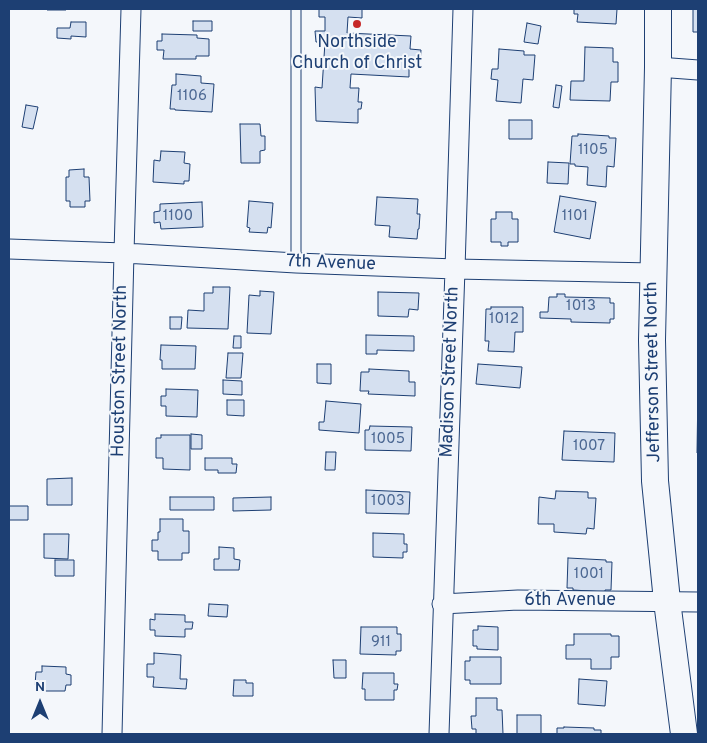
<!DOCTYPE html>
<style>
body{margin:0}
#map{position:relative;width:707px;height:743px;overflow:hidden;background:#f4f7fb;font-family:Overpass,sans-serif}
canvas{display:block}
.frame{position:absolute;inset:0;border:10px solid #1d3f73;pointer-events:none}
.north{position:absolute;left:15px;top:678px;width:50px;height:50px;-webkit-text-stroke:4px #f4f7fb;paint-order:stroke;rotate:0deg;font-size:14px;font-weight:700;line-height:20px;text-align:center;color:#1d3f73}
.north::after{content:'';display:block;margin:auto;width:18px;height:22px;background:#1d3f73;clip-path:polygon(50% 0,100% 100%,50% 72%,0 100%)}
</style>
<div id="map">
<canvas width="707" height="743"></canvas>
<div class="frame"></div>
<div class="north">N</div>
</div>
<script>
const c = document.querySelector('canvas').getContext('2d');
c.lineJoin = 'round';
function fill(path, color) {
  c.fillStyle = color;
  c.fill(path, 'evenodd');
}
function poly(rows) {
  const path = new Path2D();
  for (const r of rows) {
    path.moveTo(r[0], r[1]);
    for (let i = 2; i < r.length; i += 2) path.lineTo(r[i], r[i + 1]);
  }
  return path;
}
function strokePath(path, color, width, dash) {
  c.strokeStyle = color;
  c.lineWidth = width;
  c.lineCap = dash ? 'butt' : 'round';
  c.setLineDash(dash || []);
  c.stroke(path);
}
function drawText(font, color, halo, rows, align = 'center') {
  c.font = font + ' Overpass,sans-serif';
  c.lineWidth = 4;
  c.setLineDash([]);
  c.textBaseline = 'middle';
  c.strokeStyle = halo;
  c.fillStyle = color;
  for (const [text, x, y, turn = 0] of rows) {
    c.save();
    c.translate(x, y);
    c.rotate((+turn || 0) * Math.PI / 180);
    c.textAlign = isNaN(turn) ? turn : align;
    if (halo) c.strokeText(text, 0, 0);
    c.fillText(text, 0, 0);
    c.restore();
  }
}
const building = poly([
 [47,9,66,9,66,10,47,10,47,9],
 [319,9,362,9,362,18,348,17,347,33,411,36,410,49,421,50,420,64,409,63,409,77,351,74,350,88,359,88,358,102,362,102,361,109,358,109,358,123,316,121,315,87,322,88,325,42,316,42,315,31,325,31,325,17,319,17,319,9],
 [569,9,617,9,616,24,577,22,578,14,574,14,574,9,569,9],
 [693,9,698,9,698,32,693,32,693,9],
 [193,21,212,21,212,31,193,31,193,21],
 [71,22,86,22,86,37,71,36,71,39,57,38,57,28,70,28,71,22],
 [527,23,541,26,538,44,524,42,527,23],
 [162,34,197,35,197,38,209,39,209,56,196,56,196,59,163,59,164,50,157,50,157,41,162,41,162,34],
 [585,47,613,48,613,62,618,62,618,82,611,82,610,101,570,100,571,81,584,81,585,47],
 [499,49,524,51,524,55,535,55,533,80,523,79,521,103,496,101,498,80,491,79,492,69,498,69,499,49],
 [176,74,201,76,201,83,214,84,212,112,175,110,175,109,170,109,172,85,176,85,176,74],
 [556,85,562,86,559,108,553,107,556,85],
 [26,105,38,107,33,129,22,127,26,105],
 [509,120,532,120,532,139,509,139,509,120],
 [240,124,260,124,261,136,265,136,265,150,260,151,260,163,241,163,240,124],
 [578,134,609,136,609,138,616,138,614,167,607,166,606,187,587,185,588,167,575,166,575,164,570,164,572,136,578,136,578,134],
 [161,151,185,152,184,163,190,164,189,181,184,181,184,184,153,182,154,160,160,161,161,151],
 [548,162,569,163,568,184,547,183,548,162],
 [84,169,84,177,89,177,90,201,85,201,85,207,70,207,70,201,66,201,66,177,69,177,69,170,84,169],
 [560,196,596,202,590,239,554,232,560,196],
 [377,197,418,199,417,214,420,214,419,229,418,229,417,239,389,237,390,226,375,225,377,197],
 [249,201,273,203,271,228,268,227,267,233,249,232,250,228,247,227,249,201],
 [202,202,203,227,161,229,160,222,154,223,154,212,160,211,160,204,202,202],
 [496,212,512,212,512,219,518,219,518,242,508,242,508,246,501,246,501,242,491,242,491,219,496,219,496,212],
 [213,287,230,287,228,329,187,328,188,310,204,311,204,293,213,293,213,287],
 [260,291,274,292,271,334,247,333,249,295,260,296,260,291],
 [378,292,419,293,418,310,409,309,408,317,378,316,378,292],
 [557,294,565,294,565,297,610,298,610,303,614,303,614,319,610,319,610,323,571,322,571,319,540,318,540,312,548,312,549,297,557,297,557,294],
 [491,307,523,307,523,332,515,332,514,352,488,351,489,341,485,341,486,309,491,309,491,307],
 [170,317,182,317,181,329,170,329,170,317],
 [366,335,414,336,414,351,377,350,377,354,366,354,366,335],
 [234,336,241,336,241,348,233,348,234,336],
 [161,345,196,346,195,369,162,369,162,360,160,360,161,345],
 [228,353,243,353,241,378,226,378,228,353],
 [317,364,331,364,331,384,317,383,317,364],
 [478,364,522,367,520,388,476,384,478,364],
 [369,369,409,371,409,382,415,382,415,396,368,394,369,391,360,391,361,372,369,372,369,369],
 [223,380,242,381,242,395,223,394,223,380],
 [698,387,698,453,697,453,698,387],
 [166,389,198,390,197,417,166,416,166,406,161,406,161,396,166,396,166,389],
 [227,400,244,400,244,416,227,415,227,400],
 [326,401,361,404,359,433,319,430,319,422,324,422,326,401],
 [370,426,412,427,411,451,365,450,365,430,369,430,370,426],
 [564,431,615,433,614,462,562,460,564,431],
 [191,434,202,435,202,449,191,449,191,434],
 [161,435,190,435,190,470,163,469,163,458,156,458,156,438,161,438,161,435],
 [326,452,336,452,335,470,325,470,326,452],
 [205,458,232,458,232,464,237,464,236,473,218,473,218,470,205,470,205,458],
 [72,478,72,505,47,505,47,479,72,478],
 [366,490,410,492,409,514,366,513,366,490],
 [556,491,588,492,588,498,596,498,594,529,587,528,586,534,554,532,554,524,538,524,539,497,555,499,556,491],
 [170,497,214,497,214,510,170,510,170,497],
 [271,497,271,510,233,511,233,498,271,497],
 [9,506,28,506,28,520,9,520,9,506],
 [160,519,183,519,183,531,189,531,189,553,182,553,182,560,158,560,158,551,152,551,152,540,158,540,158,532,160,532,160,519],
 [373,533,404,534,404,544,407,544,407,552,403,552,403,558,373,557,373,533],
 [44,534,69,534,68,559,44,558,44,534],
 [219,547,234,548,234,559,240,560,239,570,214,570,214,559,219,559,219,547],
 [568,558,606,560,606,562,612,562,611,590,605,590,605,592,573,590,573,588,567,588,568,558],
 [55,560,74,560,74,576,55,576,55,560],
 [209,604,228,605,227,617,208,616,209,604],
 [155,614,185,615,185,622,193,622,192,629,185,629,185,637,155,636,155,630,150,630,150,619,155,620,155,614],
 [478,626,498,627,498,650,477,649,477,646,473,646,473,630,478,630,478,626],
 [361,627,397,627,397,634,401,634,401,651,396,651,396,655,360,654,361,627],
 [574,634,611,634,611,636,619,636,619,657,611,657,611,669,591,669,591,659,566,659,566,645,574,645,574,634],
 [154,653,181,655,180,679,187,679,186,689,153,687,154,677,147,677,147,664,154,664,154,653],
 [470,657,501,657,501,684,470,684,470,680,465,680,465,661,470,661,470,657],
 [333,660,346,660,346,678,334,678,333,660],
 [42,666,66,667,66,674,71,675,71,685,66,685,65,691,42,691,42,686,35,685,36,672,42,672,42,666],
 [363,673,394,673,394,684,398,684,397,690,394,690,394,700,365,700,365,689,362,689,363,673],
 [579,679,607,681,605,706,578,704,579,679],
 [234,680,246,680,246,683,253,683,253,696,233,696,234,680],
 [476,698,497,698,497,710,502,710,503,734,476,734,476,729,472,729,471,716,476,716,476,698],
 [517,715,541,715,541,734,513,734,517,734,517,715],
 [564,727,594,728,594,730,601,730,601,734,557,734,557,728,564,728,564,727]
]);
const service = poly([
 [296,263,296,9]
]);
const minor = poly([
 [658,67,698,70],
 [9,249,124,253,296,263,455,269,653,273],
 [442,604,518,600,698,602],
 [112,734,124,253,131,9],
 [439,734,455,269,463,9]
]);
const secondary = poly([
 [658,9,658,67,652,340,655,481,667,601,684,734]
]);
const markers = [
 [357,24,5,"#c62828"]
];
const numberNames = [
 ["1106",192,97],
 ["1105",593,151],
 ["1100",178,217],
 ["1101",575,217],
 ["1013",581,307],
 ["1012",504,320],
 ["1005",388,440],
 ["1007",589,447],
 ["1003",388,502],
 ["1001",589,575],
 ["911",381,643]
];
const poiNames = [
 ["Northside",357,43],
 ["Church of Christ",357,64]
];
const streetNames = [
 ["7th Avenue",331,264,2],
 ["Houston Street North",121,371,-89],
 ["Madison Street North",451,372,-88],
 ["Jefferson Street North",654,372,-91],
 ["6th Avenue",570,601]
];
fill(building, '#d5e0f0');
strokePath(building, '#1d3f73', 1);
strokePath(service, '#1d3f73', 11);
strokePath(minor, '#1d3f73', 21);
strokePath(secondary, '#1d3f73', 28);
strokePath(service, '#f4f7fb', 9);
strokePath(minor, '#f4f7fb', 19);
strokePath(secondary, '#f4f7fb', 26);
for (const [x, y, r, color] of markers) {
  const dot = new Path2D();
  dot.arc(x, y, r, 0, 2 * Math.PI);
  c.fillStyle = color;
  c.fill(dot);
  strokePath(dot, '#f4f7fb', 2);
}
drawText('15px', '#4b6792', null, numberNames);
drawText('18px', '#1d3f73', '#f4f7fb', poiNames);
drawText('18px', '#1d3f73', '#f4f7fb', streetNames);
</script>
